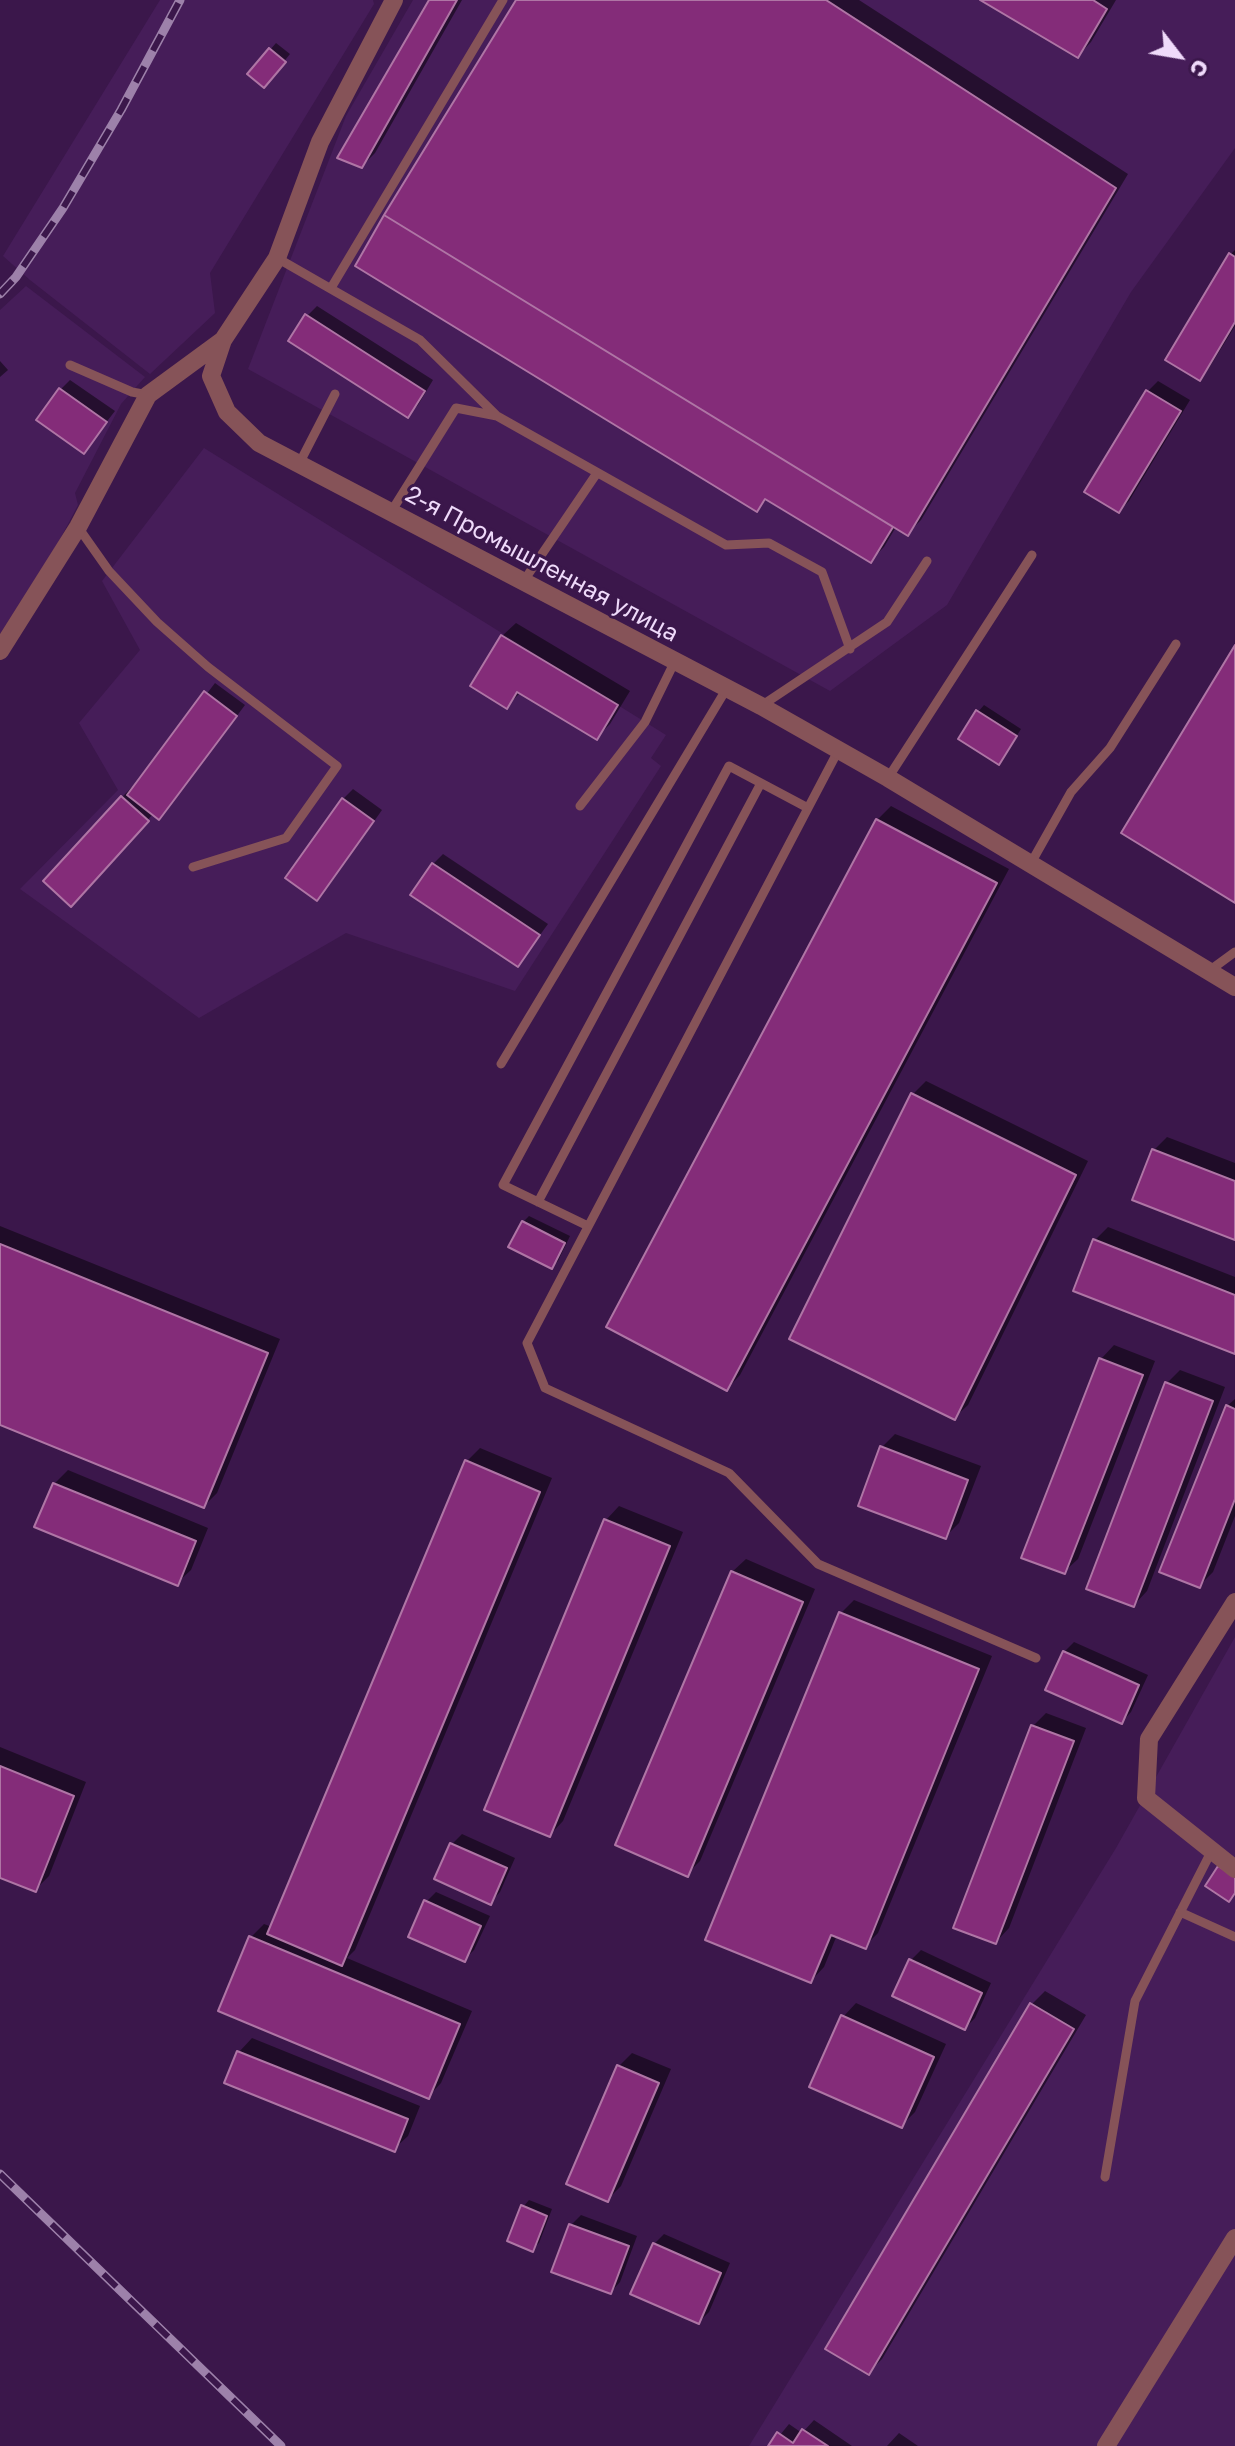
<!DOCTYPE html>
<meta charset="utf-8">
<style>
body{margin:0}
#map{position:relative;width:1235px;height:2446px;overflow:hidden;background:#3b174b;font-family:"Golos Text",sans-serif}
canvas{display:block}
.north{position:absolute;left:1139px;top:16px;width:80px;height:80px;-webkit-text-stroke:6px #3b174b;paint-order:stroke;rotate:121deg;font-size:22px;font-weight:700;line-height:32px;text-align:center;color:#efdafa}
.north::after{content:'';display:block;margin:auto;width:28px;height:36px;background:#efdafa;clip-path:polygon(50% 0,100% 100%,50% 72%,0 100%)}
</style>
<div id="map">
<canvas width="1235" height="2446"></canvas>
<div class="north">С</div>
</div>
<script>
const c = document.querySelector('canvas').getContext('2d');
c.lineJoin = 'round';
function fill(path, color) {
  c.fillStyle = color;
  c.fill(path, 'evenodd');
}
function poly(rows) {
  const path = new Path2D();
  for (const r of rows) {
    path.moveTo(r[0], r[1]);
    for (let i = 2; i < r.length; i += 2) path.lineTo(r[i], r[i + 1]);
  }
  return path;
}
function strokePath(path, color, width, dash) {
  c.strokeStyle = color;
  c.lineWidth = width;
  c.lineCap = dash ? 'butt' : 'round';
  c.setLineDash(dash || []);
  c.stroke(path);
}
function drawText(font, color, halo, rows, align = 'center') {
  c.font = font + ' "Golos Text",sans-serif';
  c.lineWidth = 6;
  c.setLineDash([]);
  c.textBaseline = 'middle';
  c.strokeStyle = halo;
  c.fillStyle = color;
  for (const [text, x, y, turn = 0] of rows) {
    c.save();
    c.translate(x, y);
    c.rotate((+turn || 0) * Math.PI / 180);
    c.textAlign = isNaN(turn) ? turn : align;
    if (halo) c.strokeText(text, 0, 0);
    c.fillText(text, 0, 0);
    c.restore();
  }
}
const built = poly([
 [160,0,373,0,374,4,210,273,215,313,150,374,30,280,3,256],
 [413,0,1235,0,1235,148,1131,292,947,605,830,691,248,369,346,116],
 [26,286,145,377,121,404,75,493,78,505,58,543,0,634,0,310],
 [204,448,666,735,651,758,661,766,515,991,346,933,199,1018,20,889,118,790,79,723,140,650,102,581],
 [1235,1637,1235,2446,749,2446,1116,1848]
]);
const shadow = poly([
 [431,0,462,0,375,153,362,166],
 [519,0,859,0,1128,174,921,520,908,533,896,527,884,547,871,560,768,498,757,509,357,266],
 [984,0,1116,0,1091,42,1078,56],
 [276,43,290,54,270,79,250,73],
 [1235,250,1235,326,1209,368,1199,378,1231,254],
 [317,306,433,380,418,405,408,415,307,316],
 [0,361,8,370,0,377],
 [70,380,115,411,84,451,61,389],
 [1158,381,1190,400,1129,501,1119,511,1087,491,1148,391],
 [516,623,630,691,610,724,597,737,521,692,507,706,502,636],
 [215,683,245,705,169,807,159,817,154,813,80,894,45,881,122,797,132,787,134,789],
 [984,705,1021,729,1004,756,978,712],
 [353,789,382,810,327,888,317,898,343,799],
 [891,806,1009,869,740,1375,727,1389,877,820],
 [443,854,548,924,518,965,433,864],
 [926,1081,1088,1161,968,1405,954,1418,913,1094],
 [1167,1137,1235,1163,1235,1238,1154,1150],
 [529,1216,570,1236,558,1261,551,1267,523,1222],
 [0,1226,280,1339,217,1493,204,1506,0,1423],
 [1108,1227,1235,1277,1235,1352,1094,1241],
 [1114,1345,1155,1361,1078,1559,1064,1572,1024,1556,1101,1359],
 [1180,1370,1225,1387,1147,1591,1134,1605,1166,1384],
 [1235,1399,1235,1516,1213,1572,1199,1586,1227,1406],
 [895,1434,981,1466,959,1523,945,1537,882,1447],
 [480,1448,552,1478,355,1950,347,1958,472,2011,441,2083,428,2097,251,1937,264,1924,272,1927,466,1462],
 [68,1470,208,1528,191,1570,177,1583,54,1484],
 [619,1506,683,1532,563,1821,550,1835,606,1520],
 [746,1559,815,1589,700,1861,687,1874,732,1572],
 [854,1600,992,1656,878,1933,865,1946,837,1935,824,1967,811,1981,841,1613],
 [1074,1642,1148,1675,1131,1712,1122,1722,1064,1652],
 [1046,1713,1086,1728,1009,1928,996,1942,1033,1726],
 [0,1747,86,1782,49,1876,35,1890,0,1876],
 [462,1834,515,1858,500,1892,491,1902,452,1844],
 [436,1892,490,1916,474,1950,464,1960,426,1902],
 [921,1950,991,1983,975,2018,965,2028,911,1960],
 [1045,1991,1086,2015,882,2359,869,2372,828,2348,1032,2004],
 [856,2003,946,2044,915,2112,901,2126,843,2017],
 [252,2038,420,2106,408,2136,394,2149,239,2052],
 [632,2053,671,2069,621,2186,607,2200,619,2066],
 [529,2200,552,2209,539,2243,532,2249,523,2207],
 [581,2215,637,2236,620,2282,611,2292,571,2225],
 [664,2234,730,2263,709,2312,699,2322,654,2244],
 [814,2420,852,2446,771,2446,789,2424,802,2433],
 [899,2433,918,2446,887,2446]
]);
const building = poly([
 [429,0,457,0,362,168,337,158,429,0],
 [516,0,826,0,1116,188,908,536,384,215,516,0],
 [980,0,1093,0,1107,9,1078,58,980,0],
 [269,48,286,62,264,88,247,74,269,48],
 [384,215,893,527,871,563,765,499,757,512,355,266,384,215],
 [1229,253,1235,257,1235,322,1200,381,1165,360,1229,253],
 [305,314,425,391,408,418,288,341,305,314],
 [59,388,107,422,84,454,36,420,59,388],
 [1146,390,1181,411,1119,513,1084,492,1146,390],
 [501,635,618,705,597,740,517,692,507,709,470,686,501,635],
 [1235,645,1235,903,1121,833,1235,645],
 [204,691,237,716,159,820,127,795,204,691],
 [976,710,1017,736,999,765,958,739,976,710],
 [121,796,149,821,71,907,43,881,121,796],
 [342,798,374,821,317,901,285,878,342,798],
 [876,819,997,883,727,1391,606,1327,876,819],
 [432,863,540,935,518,967,410,895,432,863],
 [911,1093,1076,1175,955,1420,789,1339,911,1093],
 [1152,1149,1235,1181,1235,1240,1132,1200,1152,1149],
 [522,1221,565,1243,552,1269,508,1247,522,1221],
 [1093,1239,1235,1295,1235,1354,1073,1291,1093,1239],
 [0,1244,268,1353,204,1508,0,1425,0,1244],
 [1099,1358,1143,1375,1065,1574,1021,1558,1099,1358],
 [1165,1382,1213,1401,1134,1607,1086,1589,1165,1382],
 [1226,1405,1235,1409,1235,1499,1200,1588,1159,1572,1226,1405],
 [880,1446,968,1480,946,1539,858,1506,880,1446],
 [465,1460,540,1492,342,1966,267,1934,465,1460],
 [53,1483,196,1541,178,1586,34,1527,53,1483],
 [604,1519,670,1546,550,1837,484,1810,604,1519],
 [731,1571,803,1602,688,1877,615,1845,731,1571],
 [839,1612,979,1669,866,1949,831,1935,811,1983,705,1940,839,1612],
 [1063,1651,1139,1685,1122,1724,1045,1690,1063,1651],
 [1031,1725,1074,1741,996,1944,953,1928,1031,1725],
 [0,1766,74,1796,36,1892,0,1878,0,1766],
 [450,1843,507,1868,491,1905,434,1879,450,1843],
 [1218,1866,1235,1876,1235,1893,1229,1902,1205,1886,1218,1866],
 [424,1900,481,1926,465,1962,408,1937,424,1900],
 [249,1936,460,2024,429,2099,218,2011,249,1936],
 [909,1959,982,1993,965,2030,892,1996,909,1959],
 [1030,2003,1074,2029,869,2375,825,2349,1030,2003],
 [841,2015,934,2057,902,2128,809,2087,841,2015],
 [237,2051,408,2119,395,2152,224,2083,237,2051],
 [617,2065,659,2083,608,2202,566,2184,617,2065],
 [521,2205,547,2216,533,2252,507,2241,521,2205],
 [569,2224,629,2246,611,2294,551,2272,569,2224],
 [653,2243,721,2273,699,2324,630,2294,653,2243],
 [802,2429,828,2446,768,2446,777,2432,793,2443,802,2429]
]);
const service = poly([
 [277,258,420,340,497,416,726,545,769,543,822,572,850,649],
 [331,288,503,0],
 [70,365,132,392,148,395],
 [299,464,335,394],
 [391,512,456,408,497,416],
 [78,527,109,571,157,622,208,667,337,766,286,838,193,867],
 [523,582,597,473],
 [761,706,887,622,927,561],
 [838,751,527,1343,545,1388,729,1473,818,1564,1036,1658],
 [888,778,1032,555],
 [580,806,645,722,675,661],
 [1031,863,1071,792,1110,748,1176,644],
 [1209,971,1235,952],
 [501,1064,727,688],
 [538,1202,761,783],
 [588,1226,503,1185,729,766,808,808],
 [1180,1912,1235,1937],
 [1105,2177,1135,2001,1211,1852]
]);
const minor = poly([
 [394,0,320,142,277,258,223,340,211,376,227,412,259,443,761,706,888,778,1235,987],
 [0,651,78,527,148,395,223,340],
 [1235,1602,1149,1739,1146,1798,1235,1869],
 [1106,2446,1235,2238]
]);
const rail = poly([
 [0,294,16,277,63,208,121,110,180,0],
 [0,2174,281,2446]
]);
const streetNames = [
 ["2-я Промышленная улица",542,564,28]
];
fill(built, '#461d59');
fill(shadow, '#0007');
fill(building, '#842c79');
strokePath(building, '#af75a5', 2);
strokePath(service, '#865358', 9);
strokePath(minor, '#865358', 18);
strokePath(rail, '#9d81aa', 9);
strokePath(rail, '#3b174b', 6, [18]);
drawText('24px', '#efdafa', '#3b174b', streetNames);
</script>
